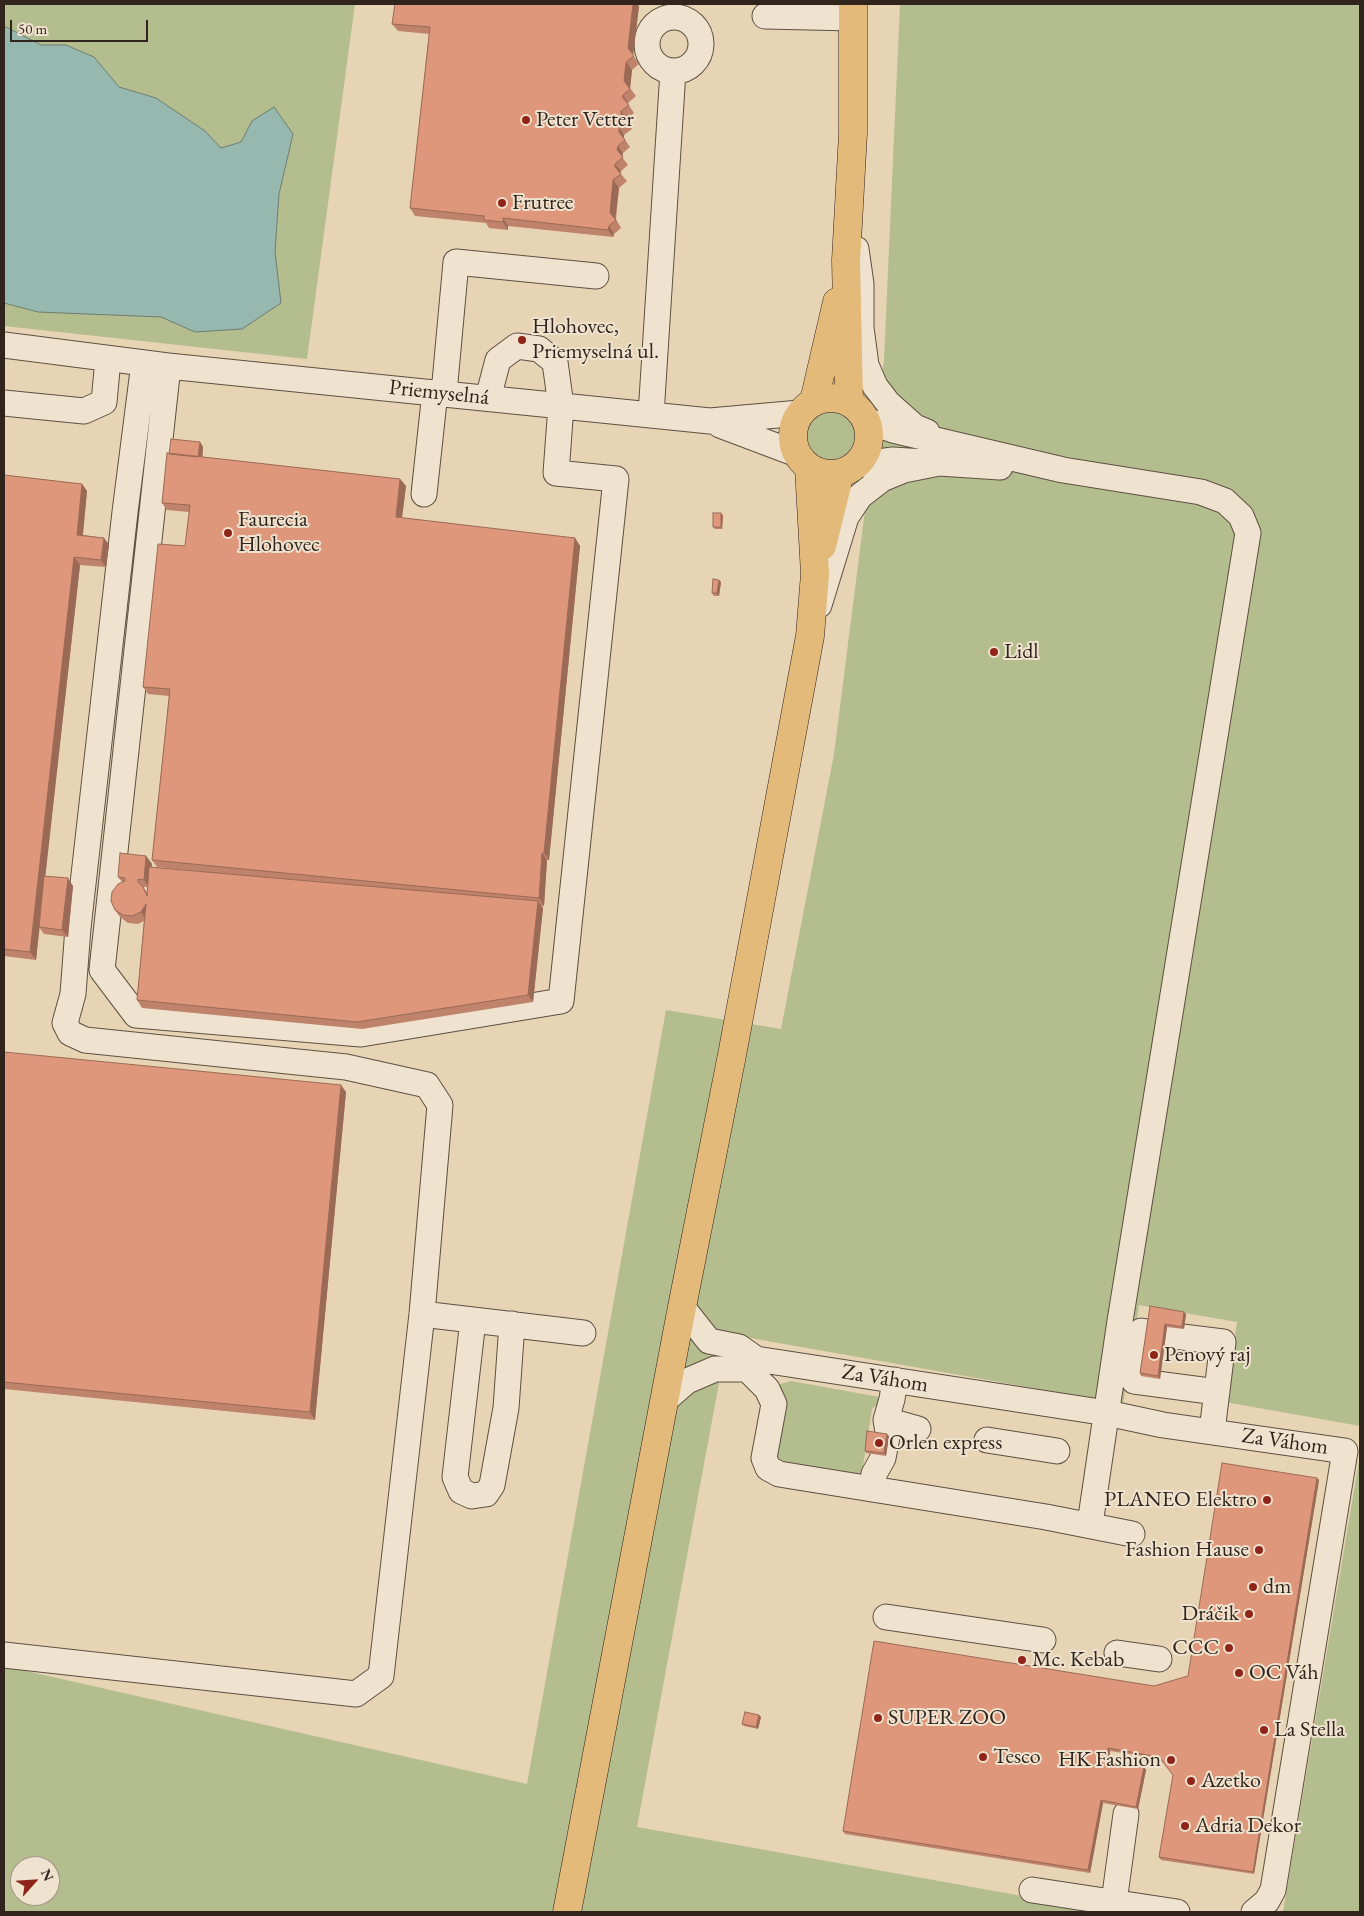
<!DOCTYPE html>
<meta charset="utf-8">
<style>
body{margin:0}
#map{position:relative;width:1364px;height:1916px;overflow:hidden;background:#e6d4b5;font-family:"EB Garamond",serif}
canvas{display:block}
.frame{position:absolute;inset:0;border:5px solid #31241c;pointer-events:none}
.north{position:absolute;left:10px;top:1856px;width:50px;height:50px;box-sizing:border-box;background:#efe3cf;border:1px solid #a39787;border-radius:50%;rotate:64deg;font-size:14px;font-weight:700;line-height:20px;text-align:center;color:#31241c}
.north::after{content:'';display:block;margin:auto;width:18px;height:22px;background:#8f2418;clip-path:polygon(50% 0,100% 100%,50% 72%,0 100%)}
.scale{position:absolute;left:10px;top:20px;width:138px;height:22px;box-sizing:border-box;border:2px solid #31241c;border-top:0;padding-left:6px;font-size:15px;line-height:18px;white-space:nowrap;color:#31241c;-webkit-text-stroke:4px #efe3cf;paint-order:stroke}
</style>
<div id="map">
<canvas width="1364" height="1916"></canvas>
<div class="frame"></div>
<div class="north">N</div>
<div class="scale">50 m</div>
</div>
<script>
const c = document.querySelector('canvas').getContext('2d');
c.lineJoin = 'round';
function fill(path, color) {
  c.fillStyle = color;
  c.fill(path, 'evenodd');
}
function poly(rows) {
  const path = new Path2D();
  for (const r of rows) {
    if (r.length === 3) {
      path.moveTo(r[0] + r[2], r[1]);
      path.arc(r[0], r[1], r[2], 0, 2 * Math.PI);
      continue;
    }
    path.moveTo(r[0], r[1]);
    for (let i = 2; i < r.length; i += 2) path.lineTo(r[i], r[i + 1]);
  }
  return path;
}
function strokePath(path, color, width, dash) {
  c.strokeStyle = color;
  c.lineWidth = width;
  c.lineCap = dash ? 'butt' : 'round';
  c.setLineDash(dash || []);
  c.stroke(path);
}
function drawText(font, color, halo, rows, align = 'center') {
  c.font = font + ' "EB Garamond",serif';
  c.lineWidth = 4;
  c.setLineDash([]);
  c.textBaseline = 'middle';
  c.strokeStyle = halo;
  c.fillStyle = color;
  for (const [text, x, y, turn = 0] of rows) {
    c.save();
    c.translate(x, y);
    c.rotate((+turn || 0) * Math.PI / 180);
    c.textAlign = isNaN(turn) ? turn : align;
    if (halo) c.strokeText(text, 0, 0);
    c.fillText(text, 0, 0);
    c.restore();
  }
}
const green = poly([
 [4,4,355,4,307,359,4,326],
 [900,4,1360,4,1360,1426,1225,1402,1237,1322,1139,1305,1123,1404,728,1334,637,1827,1112,1912,4,1912,4,1666,527,1784,666,1010,781,1029,834,754,884,360],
 [20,1866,50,1866,50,1896,20,1896],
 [831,436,28],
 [791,1381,885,1398,872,1409,861,1479,781,1466,775,1458,776,1385],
 [1360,1455,1360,1912,1283,1912]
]);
const water = poly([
 [4,26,41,45,66,45,94,57,119,87,156,98,205,131,221,148,241,142,252,121,274,107,293,134,279,194,275,252,281,303,242,329,195,332,161,317,38,312,4,303,4,26]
]);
const minor = poly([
 [765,16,853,18],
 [674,44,27],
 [856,249,861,284,861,328,866,365,875,386,888,403,915,427,927,432],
 [4,345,168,366,710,421,800,413],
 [168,366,102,970,136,1015,361,1034,561,1001,616,479,556,473,561,406,555,362,539,349,517,346,498,360,488,398],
 [444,393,456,262,596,276],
 [4,403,84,411,104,402,108,359],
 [651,415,673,71],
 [866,420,893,430,1063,470,1201,492,1225,501,1241,516,1248,533,1120,1321,1090,1524],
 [720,425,797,454],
 [856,465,893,460,1000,467],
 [424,494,435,392],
 [819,605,846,517,860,496,882,479,904,470,939,463],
 [682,1307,709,1341,739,1347,756,1359,1107,1413,1163,1425,1345,1451,1273,1890,1267,1901,1254,1912],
 [422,1314,583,1333],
 [473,1320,455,1477,461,1491,472,1496,486,1494,492,1485,506,1408,512,1324],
 [1148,1332,1141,1331,1134,1381,1217,1392],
 [1166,1335,1223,1342,1212,1431],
 [665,1400,687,1381,715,1369,747,1369,767,1389,774,1404,764,1458,768,1468,779,1474,1046,1517,1132,1534],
 [886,1420,918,1429],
 [987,1440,1057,1451],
 [872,1489,874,1474,883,1458,888,1432,886,1420,892,1399,895,1380],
 [886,1617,1043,1640],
 [1117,1653,1159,1659],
 [4,1655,356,1694,381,1676,422,1314,440,1105,427,1085,346,1067,85,1040,70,1033,65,1023,73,994,78,928,125,512,144,363],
 [1032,1890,1177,1912],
 [1114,1902,1126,1814]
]);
const major = poly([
 [831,436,38],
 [814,401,837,302],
 [849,402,846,260,853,133,853,4],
 [822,546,840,473],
 [567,1912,682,1307,732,1055,810,636,815,574,809,468]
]);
const wall = poly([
 [395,4,637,4,639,6,633,55,639,64,632,70,630,88,636,96,628,103,628,104,634,113,627,119,626,121,632,129,624,135,624,138,630,147,623,153,622,157,628,165,621,171,620,173,627,181,619,188,616,219,621,228,614,234,613,237,508,226,508,230,489,228,486,223,415,216,410,208,429,34,398,31,392,24],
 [200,442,203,447,202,457,400,479,406,486,402,518,575,538,580,546,549,860,547,860,544,906,541,906,543,908,533,1002,362,1029,142,1008,137,1000,144,921,138,924,128,923,120,917,115,910,122,882,118,877,146,856,152,864,151,867,206,872,157,867,152,860,169,696,148,694,143,687,185,546,189,512,167,510,162,503,169,454],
 [143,887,147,887,147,892],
 [4,475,82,484,87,491,83,535,104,538,109,545,106,567,80,565,45,876,73,886,68,937,44,934,39,927,36,960,4,956],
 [721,513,723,516,722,529,715,529,713,527],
 [719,580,721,582,719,596,714,596,712,593],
 [4,1052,346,1092,315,1420,4,1389],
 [1150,1306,1184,1312,1186,1314,1184,1329,1167,1327,1160,1379,1141,1376,1140,1373],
 [889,1436,886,1456,866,1453,865,1451],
 [1317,1478,1319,1480,1254,1874,1161,1860,1159,1857,1173,1775,1161,1759,1110,1751,1109,1761,1144,1767,1146,1770,1138,1809,1103,1803,1090,1873,845,1834,843,1831,1154,1686,1188,1676],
 [759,1715,761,1717,758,1729,744,1726,742,1724]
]);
const shadedWall = poly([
 [633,4,637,4,639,6,633,56,628,48],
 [626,62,632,70,630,89,624,81],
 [623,95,628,103,628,105,623,98],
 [621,111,627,119,626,122,621,114],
 [619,128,624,135,624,140,619,132],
 [618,146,623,153,622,157,617,150],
 [615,164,621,171,620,174,615,167],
 [613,180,619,188,615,220,610,213],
 [503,218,508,226,508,230,503,222],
 [609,226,614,234,613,237,608,230],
 [200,442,203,447,202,464,198,459],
 [400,479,406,486,401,525,396,517],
 [82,484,87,491,82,542,77,535],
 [721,513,723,516,722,529,721,527],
 [104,538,109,545,106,567,101,560],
 [575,538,580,546,549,860,544,853],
 [74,557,80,565,36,960,30,952],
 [719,580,721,582,719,596,717,593],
 [542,853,547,860,544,906,539,898],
 [146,856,152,864,149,887,144,880],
 [68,878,73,886,68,937,62,930],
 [538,901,543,908,533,1002,528,995],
 [146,904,146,920,141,912],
 [341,1085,346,1092,315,1420,310,1412],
 [1184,1312,1186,1314,1184,1329,1182,1327],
 [1165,1324,1167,1327,1160,1379,1158,1376],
 [887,1434,889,1436,886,1456,884,1453],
 [1317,1478,1319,1480,1254,1874,1253,1872],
 [759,1715,761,1717,758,1729,756,1727],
 [1108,1748,1110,1751,1109,1763,1107,1760],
 [1144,1767,1146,1770,1138,1809,1136,1807],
 [1101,1800,1103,1803,1090,1873,1088,1870]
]);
const building = poly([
 [395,4,633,4,628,48,634,56,626,62,624,81,630,89,623,95,623,98,629,105,621,111,621,114,627,122,619,128,619,132,625,140,618,146,617,150,623,157,615,164,615,167,621,174,613,180,610,213,616,220,609,226,608,230,503,218,503,222,484,220,484,216,410,208,430,27,392,24,395,4],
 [171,439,200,442,198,457,169,454,171,439],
 [167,453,400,479,396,517,575,538,544,853,542,853,539,898,152,860,170,689,143,687,158,544,185,546,190,505,162,503,167,453],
 [4,475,82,484,77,535,104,538,101,560,74,557,30,952,4,949,4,475],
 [713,513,721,513,721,527,713,527,713,513],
 [713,579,719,580,717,593,712,593,713,579],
 [120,853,146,856,144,880,138,879,138,882,143,887,147,896,149,867,538,901,528,995,357,1022,137,1000,146,904,141,912,132,916,123,915,115,910,111,901,112,892,118,884,125,881,125,878,118,877,120,853],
 [44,876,68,878,62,930,39,927,44,876],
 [4,1052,341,1085,310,1412,4,1382,4,1052],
 [1150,1306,1184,1312,1182,1327,1165,1324,1158,1376,1140,1373,1150,1306],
 [867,1431,887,1434,884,1453,865,1451,867,1431],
 [1222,1463,1317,1478,1253,1872,1159,1857,1173,1775,1159,1757,1108,1748,1107,1760,1144,1767,1136,1807,1101,1800,1088,1870,843,1831,874,1641,1154,1686,1188,1676,1222,1463],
 [745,1712,759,1715,756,1727,742,1724,745,1712]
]);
const markers = [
 [526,120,5,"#8f2418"],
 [502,203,5,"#8f2418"],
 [522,340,5,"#8f2418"],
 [228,533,5,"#8f2418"],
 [994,652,5,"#8f2418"],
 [1154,1355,5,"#8f2418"],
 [879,1443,5,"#8f2418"],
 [1267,1500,5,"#8f2418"],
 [1259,1550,5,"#8f2418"],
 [1253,1587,5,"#8f2418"],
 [1249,1614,5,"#8f2418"],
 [1229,1648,5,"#8f2418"],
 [1022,1660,5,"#8f2418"],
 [1239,1673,5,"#8f2418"],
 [878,1718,5,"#8f2418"],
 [1264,1730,5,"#8f2418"],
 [983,1757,5,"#8f2418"],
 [1171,1760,5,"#8f2418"],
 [1191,1781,5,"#8f2418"],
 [1185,1826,5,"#8f2418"]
];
const poiNames = [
 ["Peter Vetter",536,120],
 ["Frutree",512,203],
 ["Hlohovec,",532,327],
 ["Priemyselná ul.",532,352],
 ["Faurecia",238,520],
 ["Hlohovec",238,545],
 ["Lidl",1004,652],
 ["Penový raj",1164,1355],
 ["Orlen express",889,1443],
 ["PLANEO Elektro",1257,1500,"right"],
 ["Fashion Hause",1249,1550,"right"],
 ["dm",1263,1587],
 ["Dráčik",1239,1614,"right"],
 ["CCC",1219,1648,"right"],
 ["Mc. Kebab",1032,1660],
 ["OC Váh",1249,1673],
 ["SUPER ZOO",888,1718],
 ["La Stella",1274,1730],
 ["Tesco",993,1757],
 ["HK Fashion",1161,1760,"right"],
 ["Azetko",1201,1781],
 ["Adria Dekor",1195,1826]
];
const streetNames = [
 ["Priemyselná",439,393,6],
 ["Za Váhom",885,1379,9],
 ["Za Váhom",1285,1442,8]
];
fill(green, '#b4bd8e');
fill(water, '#96b8ae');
strokePath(water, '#6e7d74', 1);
strokePath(minor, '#5e5042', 27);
strokePath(major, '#31241c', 29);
strokePath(minor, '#efe3cf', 25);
strokePath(major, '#e3ba7a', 28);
fill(wall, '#bf826a');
fill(shadedWall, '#9b6a56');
fill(building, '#de977b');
strokePath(building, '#9b6a56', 1);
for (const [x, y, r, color] of markers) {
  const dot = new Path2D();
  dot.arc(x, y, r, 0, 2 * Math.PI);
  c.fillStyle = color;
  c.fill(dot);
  strokePath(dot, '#efe3cf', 2);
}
drawText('22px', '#31241c', '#efe3cf', poiNames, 'left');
drawText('22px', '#31241c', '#efe3cf', streetNames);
</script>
